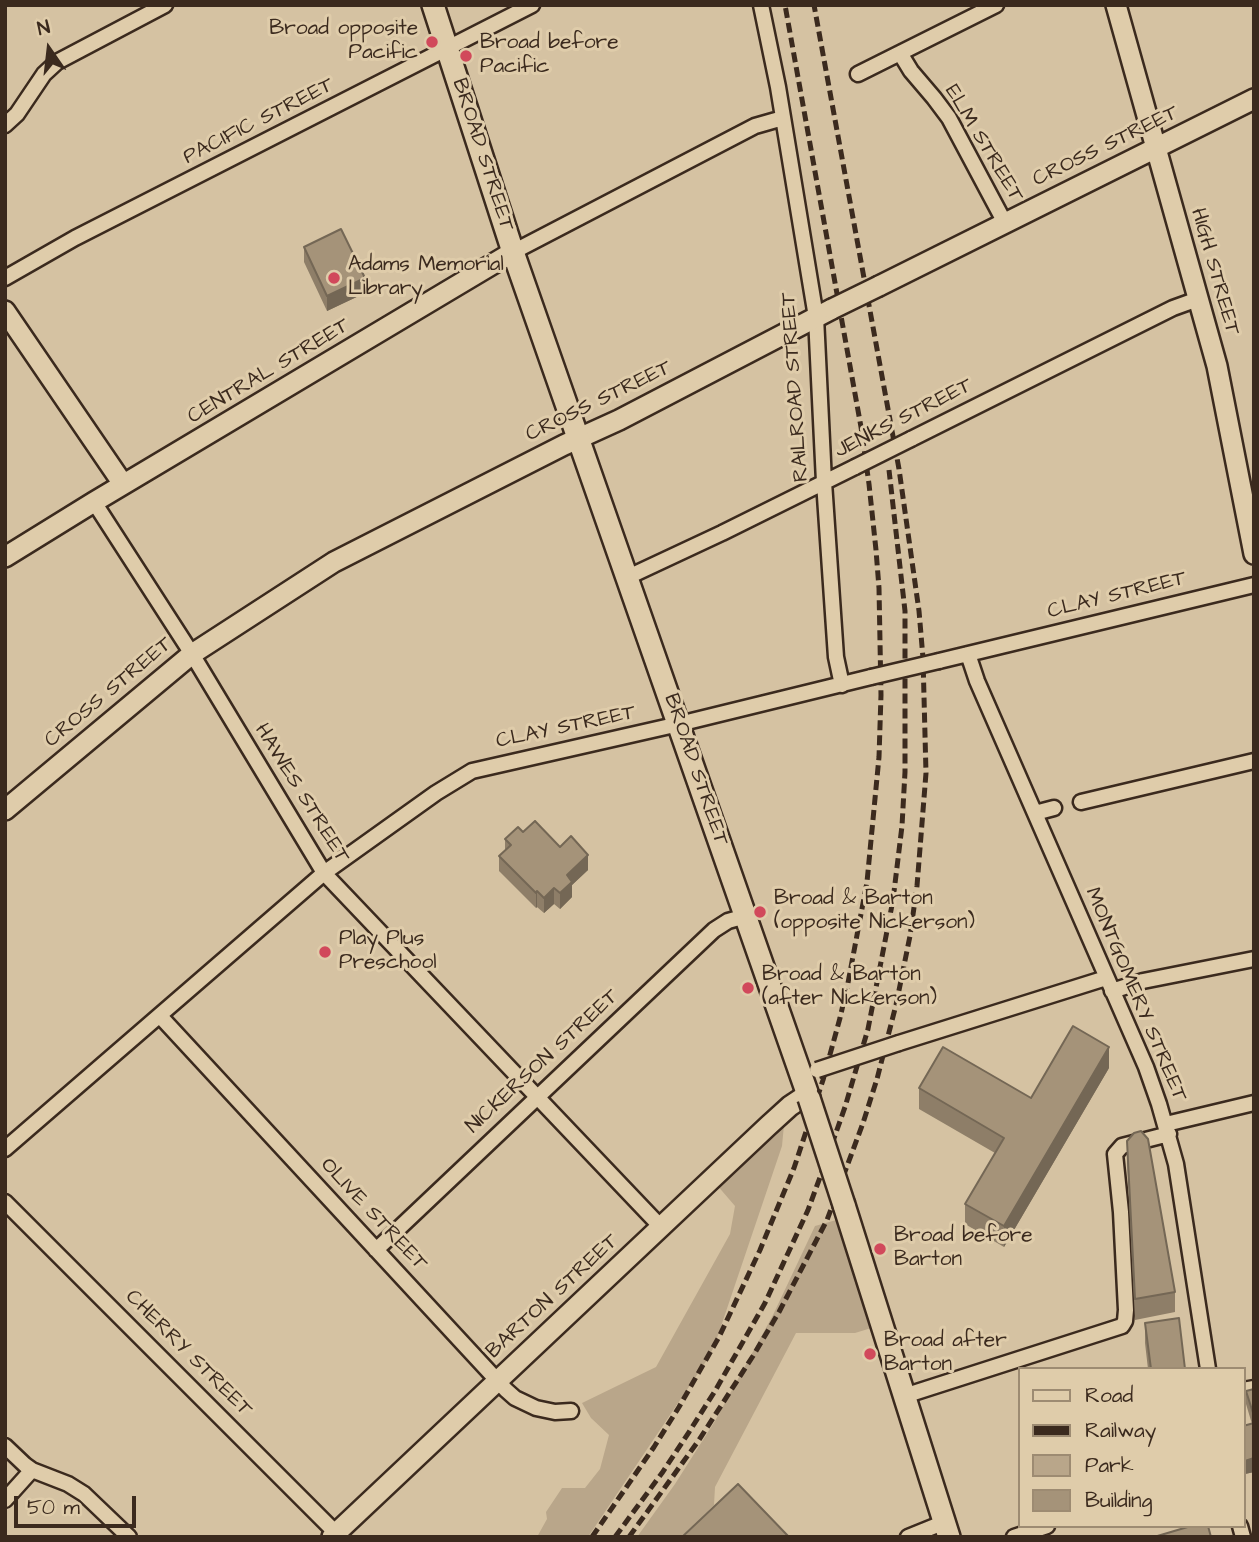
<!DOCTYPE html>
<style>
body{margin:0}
#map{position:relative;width:1259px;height:1542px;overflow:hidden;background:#d5c2a2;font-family:"Architects Daughter",sans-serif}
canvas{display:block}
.frame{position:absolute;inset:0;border:7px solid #3b2a1e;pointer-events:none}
.legend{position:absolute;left:1018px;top:1367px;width:228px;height:161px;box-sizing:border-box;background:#dfccaa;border:2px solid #9d8b72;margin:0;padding:9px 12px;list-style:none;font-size:21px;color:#3b2a1e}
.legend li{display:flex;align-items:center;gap:14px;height:35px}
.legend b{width:35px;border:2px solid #9d8b72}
.north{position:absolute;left:14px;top:14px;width:70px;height:70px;-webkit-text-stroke:5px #dfccaa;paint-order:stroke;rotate:346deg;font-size:19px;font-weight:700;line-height:28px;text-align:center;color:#3b2a1e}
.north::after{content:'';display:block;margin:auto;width:24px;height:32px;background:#3b2a1e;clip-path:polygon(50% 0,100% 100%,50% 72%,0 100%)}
.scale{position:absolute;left:14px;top:1496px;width:122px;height:32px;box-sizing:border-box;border:4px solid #3b2a1e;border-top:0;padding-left:9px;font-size:21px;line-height:24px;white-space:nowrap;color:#3b2a1e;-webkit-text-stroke:5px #dfccaa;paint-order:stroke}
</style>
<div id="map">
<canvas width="1259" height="1542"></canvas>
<div class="frame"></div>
<ul class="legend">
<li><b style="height:9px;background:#dfccaa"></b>Road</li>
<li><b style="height:9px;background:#3b2a1e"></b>Railway</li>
<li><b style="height:19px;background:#b9a68a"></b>Park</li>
<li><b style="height:19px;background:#a59379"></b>Building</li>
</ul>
<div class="north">N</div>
<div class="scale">50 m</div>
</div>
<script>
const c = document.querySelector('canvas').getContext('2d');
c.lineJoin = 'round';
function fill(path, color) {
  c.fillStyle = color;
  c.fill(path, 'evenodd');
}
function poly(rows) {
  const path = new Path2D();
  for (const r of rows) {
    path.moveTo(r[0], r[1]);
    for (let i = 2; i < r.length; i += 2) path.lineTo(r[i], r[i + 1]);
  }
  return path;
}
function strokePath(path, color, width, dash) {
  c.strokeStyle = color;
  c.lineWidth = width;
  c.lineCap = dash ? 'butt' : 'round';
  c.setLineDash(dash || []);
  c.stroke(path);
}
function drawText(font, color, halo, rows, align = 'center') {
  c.font = font + ' "Architects Daughter",sans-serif';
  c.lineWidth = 6;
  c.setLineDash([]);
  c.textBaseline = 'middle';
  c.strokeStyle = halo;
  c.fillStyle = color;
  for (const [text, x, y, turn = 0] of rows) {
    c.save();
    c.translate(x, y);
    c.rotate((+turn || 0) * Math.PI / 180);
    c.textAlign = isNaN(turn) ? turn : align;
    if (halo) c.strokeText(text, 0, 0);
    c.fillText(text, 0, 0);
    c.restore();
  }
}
const green = poly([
 [787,1093,782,1146,715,1344,709,1357,588,1537,537,1537,547,1519,546,1512,562,1488,585,1488,600,1469,609,1435,591,1418,582,1403,656,1367,730,1234,735,1206,710,1177],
 [847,1217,881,1325,855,1333,796,1333,715,1487,714,1505,681,1537,637,1537,675,1484,715,1421,773,1315,815,1226]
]);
const street = poly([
 [761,5,778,87,816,317,824,482,836,657,842,685],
 [900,53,911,71,934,98,949,118,1005,223],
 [858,74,996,5],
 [5,125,17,114,44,74,57,62,165,5],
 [513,252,755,126,783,118],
 [5,278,75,238,532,5],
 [911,439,1173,308,1198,299],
 [94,502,192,654,324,873,661,1227],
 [628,577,722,533,855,467],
 [968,654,977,681,1146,1067,1159,1104,1176,1164,1208,1369],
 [939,661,1254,585],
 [1081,802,1254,761],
 [1035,813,1054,808],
 [1112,991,1143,981,1254,959],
 [160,1016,506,1390,515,1398,536,1408,555,1412,571,1411],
 [899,1043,1106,978],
 [1166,1124,1254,1103],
 [5,1149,324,873,436,793,472,771,679,724,871,677],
 [5,1202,340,1537],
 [376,1250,714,930,728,921,746,916],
 [1243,1390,1254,1388],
 [904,1396,1122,1326,1125,1321,1126,1310,1121,1212,1115,1154,1122,1146,1169,1134],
 [5,1446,25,1465,32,1470,68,1484,84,1494,129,1537],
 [5,1500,32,1470],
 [1240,1526,1243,1537],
 [908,1537,945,1522],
 [1014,1537,1047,1526]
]);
const secondary = poly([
 [1116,5,1217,366,1254,554],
 [879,286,1254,99],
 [5,311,123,484],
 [5,557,94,502,513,252],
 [5,810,192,654,334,562,564,445,619,420,832,309],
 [332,1537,768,1126,790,1106,808,1094]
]);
const primary = poly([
 [433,5,513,252,809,1098],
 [844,1205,949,1537]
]);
const rail = poly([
 [592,1537,654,1447,679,1407,719,1337,760,1250,794,1168,823,1080,840,1018,848,983,867,882,879,757,881,695,879,588,876,550,869,484,861,427,785,5],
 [615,1537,662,1473,689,1432,715,1391,765,1303,808,1210,826,1161,845,1107,868,1029,893,900,902,826,905,772,905,611,889,470],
 [629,1537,699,1440,753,1356,779,1312,827,1220,863,1123,877,1079,896,1005,910,936,917,886,926,773,923,658,919,611,899,469,814,5]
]);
const streetBridge = poly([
 [855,467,911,439],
 [871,677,939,661],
 [817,1070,899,1043]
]);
const secondaryBridge = poly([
 [832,309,879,286]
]);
const primaryBridge = poly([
 [809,1098,844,1205]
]);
const wall = poly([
 [304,247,365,293,327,311,304,262],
 [523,832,560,847,588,870,572,885,572,897,560,909,554,904,544,913,537,907,536,908,499,871,499,856,505,850,505,839],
 [1109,1068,1004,1247,965,1224,965,1204,995,1153,919,1109,919,1088,1031,1098],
 [1127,1141,1175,1292,1175,1312,1135,1320,1127,1162],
 [1145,1323,1185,1369,1148,1369,1145,1343],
 [1254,1389,1254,1472,1245,1474,1243,1465,1243,1426,1252,1424,1246,1404,1246,1391]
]);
const shadedWall = poly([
 [365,278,365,293,327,311,327,296],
 [588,855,588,870,572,885,572,897,560,909,560,893,567,875],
 [554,888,554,904,544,913,544,898],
 [537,891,537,907,536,908,536,893],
 [1109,1047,1109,1068,1004,1247,1004,1226],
 [1254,1458,1254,1472,1245,1474,1245,1461]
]);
const building = poly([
 [341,229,365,278,327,296,304,247,341,229],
 [535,821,560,847,571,836,588,855,567,875,572,882,560,893,554,888,544,898,537,891,536,893,499,856,511,845,505,839,518,827,523,832,535,821],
 [1073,1026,1109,1047,1004,1226,965,1204,1004,1138,919,1088,943,1047,1031,1098,1073,1026],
 [1141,1131,1148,1139,1175,1292,1135,1299,1127,1141,1134,1133,1141,1131],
 [1179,1318,1185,1369,1151,1369,1145,1323,1179,1318],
 [1254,1389,1254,1416,1246,1391,1254,1389],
 [1254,1423,1254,1458,1245,1461,1243,1452,1243,1426,1254,1423],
 [738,1484,789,1537,682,1537,738,1484],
 [1191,1526,1208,1526,1211,1537,1154,1537,1191,1526]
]);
const markers = [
 [432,42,7,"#d1495b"],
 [466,56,7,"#d1495b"],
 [334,278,7,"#d1495b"],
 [760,912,7,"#d1495b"],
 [325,952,7,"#d1495b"],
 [748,988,7,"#d1495b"],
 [880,1249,7,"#d1495b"],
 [870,1354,7,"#d1495b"]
];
const poiNames = [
 ["Broad opposite",418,30,"right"],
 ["Pacific",418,54,"right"],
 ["Broad before",480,44],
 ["Pacific",480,68],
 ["Adams Memorial",348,266],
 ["Library",348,290],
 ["Broad & Barton",774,900],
 ["(opposite Nickerson)",774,924],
 ["Play Plus",339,940],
 ["Preschool",339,964],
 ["Broad & Barton",762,976],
 ["(after Nickerson)",762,1000],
 ["Broad before",894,1237],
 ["Barton",894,1261],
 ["Broad after",884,1342],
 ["Barton",884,1366]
];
const streetNames = [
 ["PACIFIC STREET",259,122,-27],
 ["ELM STREET",983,144,59],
 ["CROSS STREET",1106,147,-26],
 ["BROAD STREET",482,155,72],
 ["HIGH STREET",1214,272,74],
 ["CENTRAL STREET",269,372,-31],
 ["RAILROAD STREET",796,387,-94],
 ["CROSS STREET",599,402,-26],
 ["JENKS STREET",904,419,-27],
 ["CLAY STREET",1117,596,-14],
 ["CROSS STREET",109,693,-40],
 ["CLAY STREET",566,728,-12],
 ["BROAD STREET",695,770,71],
 ["HAWES STREET",301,794,58],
 ["MONTGOMERY STREET",1135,995,67],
 ["NICKERSON STREET",543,1062,-43],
 ["OLIVE STREET",373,1215,47],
 ["BARTON STREET",553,1297,-43],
 ["CHERRY STREET",188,1354,45]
];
fill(green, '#b9a68a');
strokePath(street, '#3b2a1e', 19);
strokePath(secondary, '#3b2a1e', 24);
strokePath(primary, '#3b2a1e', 26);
strokePath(street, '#dfccaa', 14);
strokePath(secondary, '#dfccaa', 19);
strokePath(primary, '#dfccaa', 21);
strokePath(rail, '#3b2a1e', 5, [10, 5]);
strokePath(streetBridge, '#3b2a1e', 19, []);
strokePath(secondaryBridge, '#3b2a1e', 24, []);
strokePath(primaryBridge, '#3b2a1e', 26, []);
strokePath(streetBridge, '#dfccaa', 14);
strokePath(secondaryBridge, '#dfccaa', 19);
strokePath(primaryBridge, '#dfccaa', 21);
fill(wall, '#8e7e68');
fill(shadedWall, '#746755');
fill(building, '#a59379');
strokePath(building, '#746755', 2);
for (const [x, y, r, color] of markers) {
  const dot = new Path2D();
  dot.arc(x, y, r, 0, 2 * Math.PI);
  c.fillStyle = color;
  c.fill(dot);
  strokePath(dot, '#dfccaa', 2.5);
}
drawText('21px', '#3b2a1e', '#dfccaa', poiNames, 'left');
drawText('21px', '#3b2a1e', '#dfccaa', streetNames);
</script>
